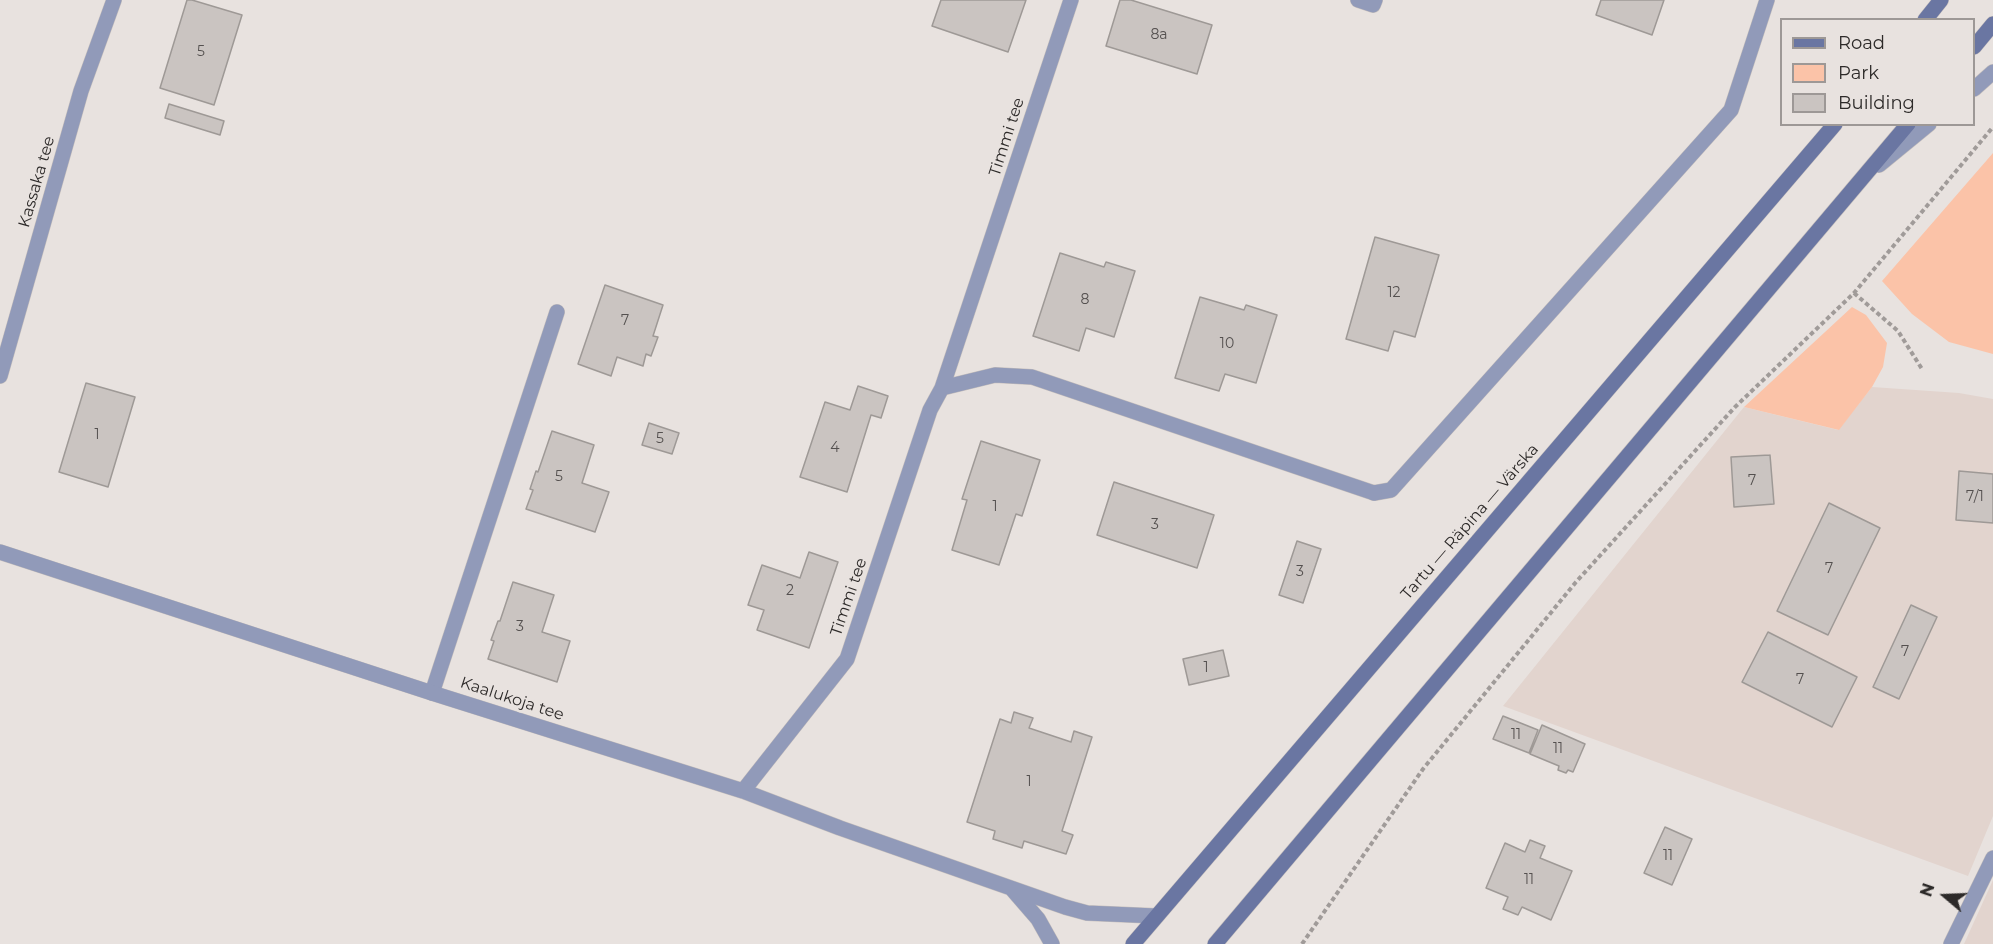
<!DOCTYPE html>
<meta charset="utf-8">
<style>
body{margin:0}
#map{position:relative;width:1993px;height:944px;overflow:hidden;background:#e8e2df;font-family:Montserrat,sans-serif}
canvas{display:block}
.legend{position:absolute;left:1780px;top:18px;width:195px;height:108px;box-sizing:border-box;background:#e8e2df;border:2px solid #9d9896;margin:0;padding:8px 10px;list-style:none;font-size:18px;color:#2d2a29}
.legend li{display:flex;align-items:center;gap:12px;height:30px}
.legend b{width:30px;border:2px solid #9d9896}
.north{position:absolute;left:1915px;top:866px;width:60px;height:60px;-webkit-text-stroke:4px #e8e2df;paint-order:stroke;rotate:289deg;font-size:16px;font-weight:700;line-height:24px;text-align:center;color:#2d2a29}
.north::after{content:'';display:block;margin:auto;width:21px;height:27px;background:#2d2a29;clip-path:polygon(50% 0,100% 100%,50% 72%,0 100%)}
</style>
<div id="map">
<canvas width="1993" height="944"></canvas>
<ul class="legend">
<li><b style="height:8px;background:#6a76a2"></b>Road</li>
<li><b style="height:16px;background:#fbc3a8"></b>Park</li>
<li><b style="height:16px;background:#cac4c1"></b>Building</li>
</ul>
<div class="north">N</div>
</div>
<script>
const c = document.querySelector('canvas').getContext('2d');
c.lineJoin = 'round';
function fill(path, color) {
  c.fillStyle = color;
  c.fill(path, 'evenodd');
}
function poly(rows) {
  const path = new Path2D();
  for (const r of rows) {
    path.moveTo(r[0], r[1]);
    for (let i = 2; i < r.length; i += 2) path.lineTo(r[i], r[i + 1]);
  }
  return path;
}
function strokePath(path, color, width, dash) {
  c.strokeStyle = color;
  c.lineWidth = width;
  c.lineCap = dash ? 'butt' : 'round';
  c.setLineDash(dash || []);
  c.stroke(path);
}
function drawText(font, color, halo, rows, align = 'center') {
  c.font = font + ' Montserrat,sans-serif';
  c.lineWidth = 5;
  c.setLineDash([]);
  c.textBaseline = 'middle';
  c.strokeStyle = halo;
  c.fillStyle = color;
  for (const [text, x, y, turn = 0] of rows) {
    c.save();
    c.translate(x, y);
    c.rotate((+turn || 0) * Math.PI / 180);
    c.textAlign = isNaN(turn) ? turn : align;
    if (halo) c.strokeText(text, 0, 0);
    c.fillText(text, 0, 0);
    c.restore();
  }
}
const built = poly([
 [1872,387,1959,393,1993,399,1993,816,1968,876,1503,706,1744,407,1838,430],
 [1993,880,1993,944,1964,944]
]);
const green = poly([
 [1993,153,1993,354,1949,342,1912,314,1882,281],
 [1852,307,1866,315,1887,343,1883,367,1872,387,1839,430,1744,407]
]);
const building = poly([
 [187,0,192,0,242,15,214,105,160,88,187,0],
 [941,0,1026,0,1008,52,932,26,941,0],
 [1120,0,1131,0,1212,25,1197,74,1106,46,1120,0],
 [1601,0,1664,0,1652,35,1596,15,1601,0],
 [169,104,224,121,220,135,165,118,169,104],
 [1375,237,1439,255,1415,337,1394,331,1388,351,1346,339,1375,237],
 [1060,253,1104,267,1106,262,1135,271,1114,337,1086,328,1079,351,1033,336,1060,253],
 [605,285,663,305,653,336,658,337,651,356,646,354,643,366,617,357,611,376,578,364,605,285],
 [1200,297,1244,310,1246,305,1277,315,1256,383,1225,374,1219,391,1175,378,1200,297],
 [86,383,135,397,108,487,59,472,86,383],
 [858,386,888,396,881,418,871,415,847,492,800,477,825,402,850,410,858,386],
 [649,423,679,433,672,454,642,445,649,423],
 [552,431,594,445,582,483,609,492,595,532,526,509,533,490,530,489,536,471,538,472,552,431],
 [981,441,1040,460,1022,516,1016,514,999,565,952,550,967,500,962,499,981,441],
 [1770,455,1774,504,1734,507,1731,457,1770,455],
 [1959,471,1993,474,1993,523,1956,520,1959,471],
 [1114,482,1214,515,1197,568,1097,535,1114,482],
 [1829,503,1880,528,1828,635,1777,611,1829,503],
 [1297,541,1321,549,1303,603,1279,595,1297,541],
 [809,552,838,562,809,648,757,630,764,610,748,605,762,565,800,578,809,552],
 [513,582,554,595,542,632,570,641,557,682,488,659,494,641,491,640,498,621,500,621,513,582],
 [1911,605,1937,617,1899,699,1873,687,1911,605],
 [1768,632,1857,677,1832,727,1742,682,1768,632],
 [1223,650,1229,676,1189,685,1183,659,1223,650],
 [1014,712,1033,718,1029,728,1071,742,1074,731,1092,737,1062,831,1073,835,1066,854,1024,841,1022,848,993,839,995,831,967,822,1000,719,1011,723,1014,712],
 [1503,716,1538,730,1529,753,1493,739,1503,716],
 [1542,725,1585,744,1573,772,1568,770,1566,773,1558,770,1559,766,1530,754,1542,725],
 [1665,827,1692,839,1672,885,1644,873,1665,827],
 [1530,840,1545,846,1540,858,1572,871,1551,920,1522,907,1518,915,1503,909,1508,897,1486,888,1505,843,1525,852,1530,840]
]);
const path = poly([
 [1854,293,1898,331,1922,369],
 [1302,944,1423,769,1576,582,1735,407,1854,293,1993,127]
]);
const service = poly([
 [1974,89,1993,72],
 [1879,165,1929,124],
 [1374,493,1391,490,1731,110,1767,0],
 [432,693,557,312]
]);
const minor = poly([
 [1358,0,1373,5,1375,0],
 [0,376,81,91,114,0],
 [942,388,1071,0],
 [0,552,432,693,743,791,840,828,1065,907,1087,913,1156,916],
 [743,791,847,659,930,410,942,388,995,375,1032,377,1374,493],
 [1012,889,1038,919,1052,944],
 [1951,944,1993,858]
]);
const secondary = poly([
 [1925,20,1941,0],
 [1974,47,1993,24],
 [1133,944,1835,124],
 [1215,944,1908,124]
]);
const numberNames = [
 ["8a",1159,35],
 ["5",201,52],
 ["12",1394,293],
 ["8",1085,300],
 ["7",625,321],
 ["10",1227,344],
 ["1",97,435],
 ["5",660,439],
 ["4",835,448],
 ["5",559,477],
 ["7",1752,481],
 ["7/1",1975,497],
 ["1",995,507],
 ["3",1155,525],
 ["7",1829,569],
 ["3",1300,572],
 ["2",790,591],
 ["3",520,627],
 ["7",1905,652],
 ["1",1206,668],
 ["7",1800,680],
 ["11",1516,735],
 ["11",1558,749],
 ["1",1029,782],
 ["11",1668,856],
 ["11",1529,880]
];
const streetNames = [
 ["Timmi tee",1007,137,-72],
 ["Kassaka tee",37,182,-74],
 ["Tartu — Räpina — Värska",1470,522,-49],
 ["Timmi tee",849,597,-71],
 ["Kaalukoja tee",512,699,18]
];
fill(built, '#e2d4ce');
fill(green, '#fbc3a8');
fill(building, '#cac4c1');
strokePath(building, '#9e9996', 1.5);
strokePath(service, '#c3bdbb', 16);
strokePath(minor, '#c3bdbb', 16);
strokePath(secondary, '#c3bdbb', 16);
strokePath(path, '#a09b99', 4, [4.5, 3]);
strokePath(service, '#919ab9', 15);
strokePath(minor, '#919ab9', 15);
strokePath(secondary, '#6a76a2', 15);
drawText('14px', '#54504f', null, numberNames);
drawText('16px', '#2d2a29', '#e8e2df', streetNames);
</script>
